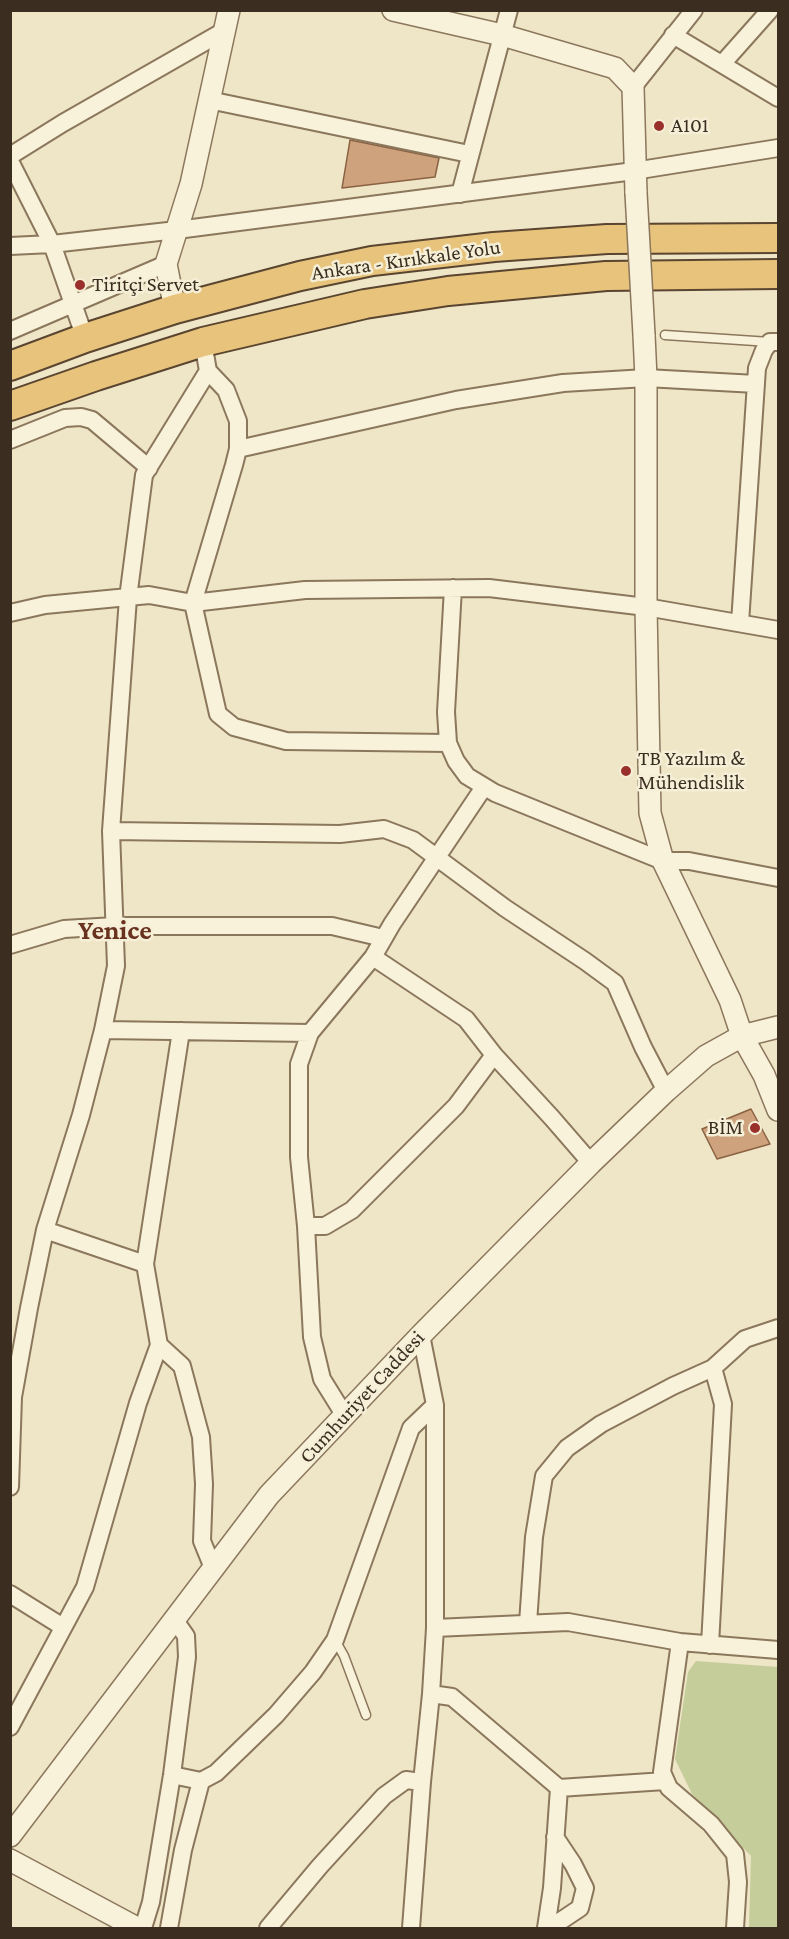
<!DOCTYPE html>
<meta charset="utf-8">
<style>
body{margin:0}
#map{position:relative;width:789px;height:1939px;overflow:hidden;background:#efe5c7;font-family:"Crimson Pro",serif}
canvas{display:block}
.frame{position:absolute;inset:0;border:12px solid #3b2e20;pointer-events:none}
</style>
<div id="map">
<canvas width="789" height="1939"></canvas>
<div class="frame"></div>
</div>
<script>
const c = document.querySelector('canvas').getContext('2d');
c.lineJoin = 'round';
function fill(path, color) {
  c.fillStyle = color;
  c.fill(path, 'evenodd');
}
function poly(rows) {
  const path = new Path2D();
  for (const r of rows) {
    path.moveTo(r[0], r[1]);
    for (let i = 2; i < r.length; i += 2) path.lineTo(r[i], r[i + 1]);
  }
  return path;
}
function strokePath(path, color, width, dash) {
  c.strokeStyle = color;
  c.lineWidth = width;
  c.lineCap = dash ? 'butt' : 'round';
  c.setLineDash(dash || []);
  c.stroke(path);
}
function drawText(font, color, halo, rows, align = 'center') {
  c.font = font + ' "Crimson Pro",serif';
  c.lineWidth = 5;
  c.setLineDash([]);
  c.textBaseline = 'middle';
  c.strokeStyle = halo;
  c.fillStyle = color;
  for (const [text, x, y, turn = 0] of rows) {
    c.save();
    c.translate(x, y);
    c.rotate((+turn || 0) * Math.PI / 180);
    c.textAlign = isNaN(turn) ? turn : align;
    if (halo) c.strokeText(text, 0, 0);
    c.fillText(text, 0, 0);
    c.restore();
  }
}
const green = poly([
 [696,1661,778,1667,778,1928,749,1928,751,1856,692,1794,675,1759,688,1672]
]);
const building = poly([
 [350,140,439,158,435,177,342,188,350,140],
 [751,1109,770,1144,717,1159,702,1129,751,1109]
]);
const service = poly([
 [665,335,770,342],
 [335,1640,344,1656,366,1715]
]);
const minor = poly([
 [673,35,778,98],
 [722,64,770,10],
 [633,87,694,10],
 [209,100,469,154],
 [10,156,63,123,224,31],
 [10,161,52,244,85,338],
 [460,194,509,10],
 [10,246,52,244,177,230,634,171,778,148],
 [10,331,166,264],
 [208,371,226,390,238,421,238,449,234,465,193,603,218,714,234,727,286,741,448,743],
 [10,440,65,418,81,417,92,420,149,468],
 [238,449,456,400,563,383,646,378,756,384],
 [453,588,446,712,448,743,456,761,467,776,495,793,663,861,689,861,778,878],
 [10,613,45,605,149,595,193,603,305,590,489,588,646,607,778,630],
 [740,623,757,368,764,350,770,342,778,342],
 [111,831,340,834,384,829,413,840,505,908,585,961,615,983,643,1047,666,1091],
 [10,945,64,929,115,926,332,926,383,938],
 [373,957,466,1019,494,1055,552,1118,591,1163],
 [103,1030,310,1033],
 [181,1031,145,1264,159,1345,182,1366,201,1437,204,1484,202,1541,213,1568],
 [306,1226,325,1226,352,1210,456,1106,494,1055],
 [45,1230,145,1264],
 [345,1416,322,1379,312,1337,306,1226,299,1157,299,1064,310,1033,373,957,392,924,484,787],
 [10,1487,13,1397,29,1308,45,1230,81,1115,103,1030,116,966,111,831,128,598,144,475,208,371,203,342],
 [10,1594,63,1627],
 [528,1623,534,1537,544,1476,567,1448,601,1424,673,1386,713,1368,745,1339,778,1328],
 [435,1628,568,1622,680,1642,778,1650],
 [680,1642,662,1772,669,1788,711,1824,735,1854,738,1882,735,1928],
 [710,1645,723,1404,713,1368],
 [431,1694,452,1697,559,1788],
 [10,1727,85,1587,138,1403,159,1345],
 [172,1775,201,1781,216,1773,276,1715,313,1672,335,1640,411,1428,435,1405],
 [143,1928,151,1902,172,1775,187,1657,186,1636,174,1619],
 [169,1928,183,1850,201,1781],
 [268,1928,320,1866,384,1796,406,1780,422,1782],
 [411,1928,422,1782,431,1694,435,1628,435,1405,421,1335],
 [546,1928,552,1888,559,1788,665,1781],
 [550,1928,580,1908,585,1888,573,1864,555,1837]
]);
const tertiary = poly([
 [393,10,502,35,615,68,633,87,636,193],
 [175,309,166,264,191,184,229,10],
 [644,335,646,378,646,607,650,813,663,861,730,1000,742,1036,764,1075,778,1110],
 [10,1836,269,1495,421,1335,591,1163,666,1091,706,1056,742,1036,778,1027],
 [10,1860,137,1928]
]);
const trunk = poly([
 [10,366,85,338,175,309,300,276,372,261,494,247,607,239,778,238],
 [10,406,96,376,203,342,365,304,448,291,606,276,778,274]
]);
const tertiaryBridge = poly([
 [636,193,644,335]
]);
const markers = [
 [659,126,6,"#9a302b"],
 [80,285,6,"#9a302b"],
 [626,771,6,"#9a302b"],
 [755,1128,6,"#9a302b"]
];
const poiNames = [
 ["A101",671,126],
 ["Tiritçi Servet",92,285],
 ["TB Yazılım &",638,759],
 ["Mühendislik",638,783],
 ["BİM",743,1128,"right"]
];
const streetNames = [
 ["Ankara - Kırıkkale Yolu",406,260,-8],
 ["Cumhuriyet Caddesi",362,1397,-47]
];
const districtNames = [
 ["Yenice",115,931]
];
fill(green, '#c5cd9a');
fill(building, '#cda27d');
strokePath(building, '#8a6242', 1.5);
strokePath(service, '#8b775c', 11);
strokePath(minor, '#8b775c', 20);
strokePath(tertiary, '#8b775c', 24);
strokePath(trunk, '#594530', 32);
strokePath(service, '#f9f2db', 8);
strokePath(minor, '#f9f2db', 16);
strokePath(tertiary, '#f9f2db', 21);
strokePath(trunk, '#e7c37c', 28);
strokePath(tertiaryBridge, '#8b775c', 24, []);
strokePath(tertiaryBridge, '#f9f2db', 21);
for (const [x, y, r, color] of markers) {
  const dot = new Path2D();
  dot.arc(x, y, r, 0, 2 * Math.PI);
  c.fillStyle = color;
  c.fill(dot);
  strokePath(dot, '#f6efd7', 2);
}
drawText('21px', '#3b2e20', '#f6efd7', poiNames, 'left');
drawText('21px', '#3b2e20', '#f6efd7', streetNames);
drawText('bold 27px', '#68321f', '#f6efd7', districtNames);
</script>
